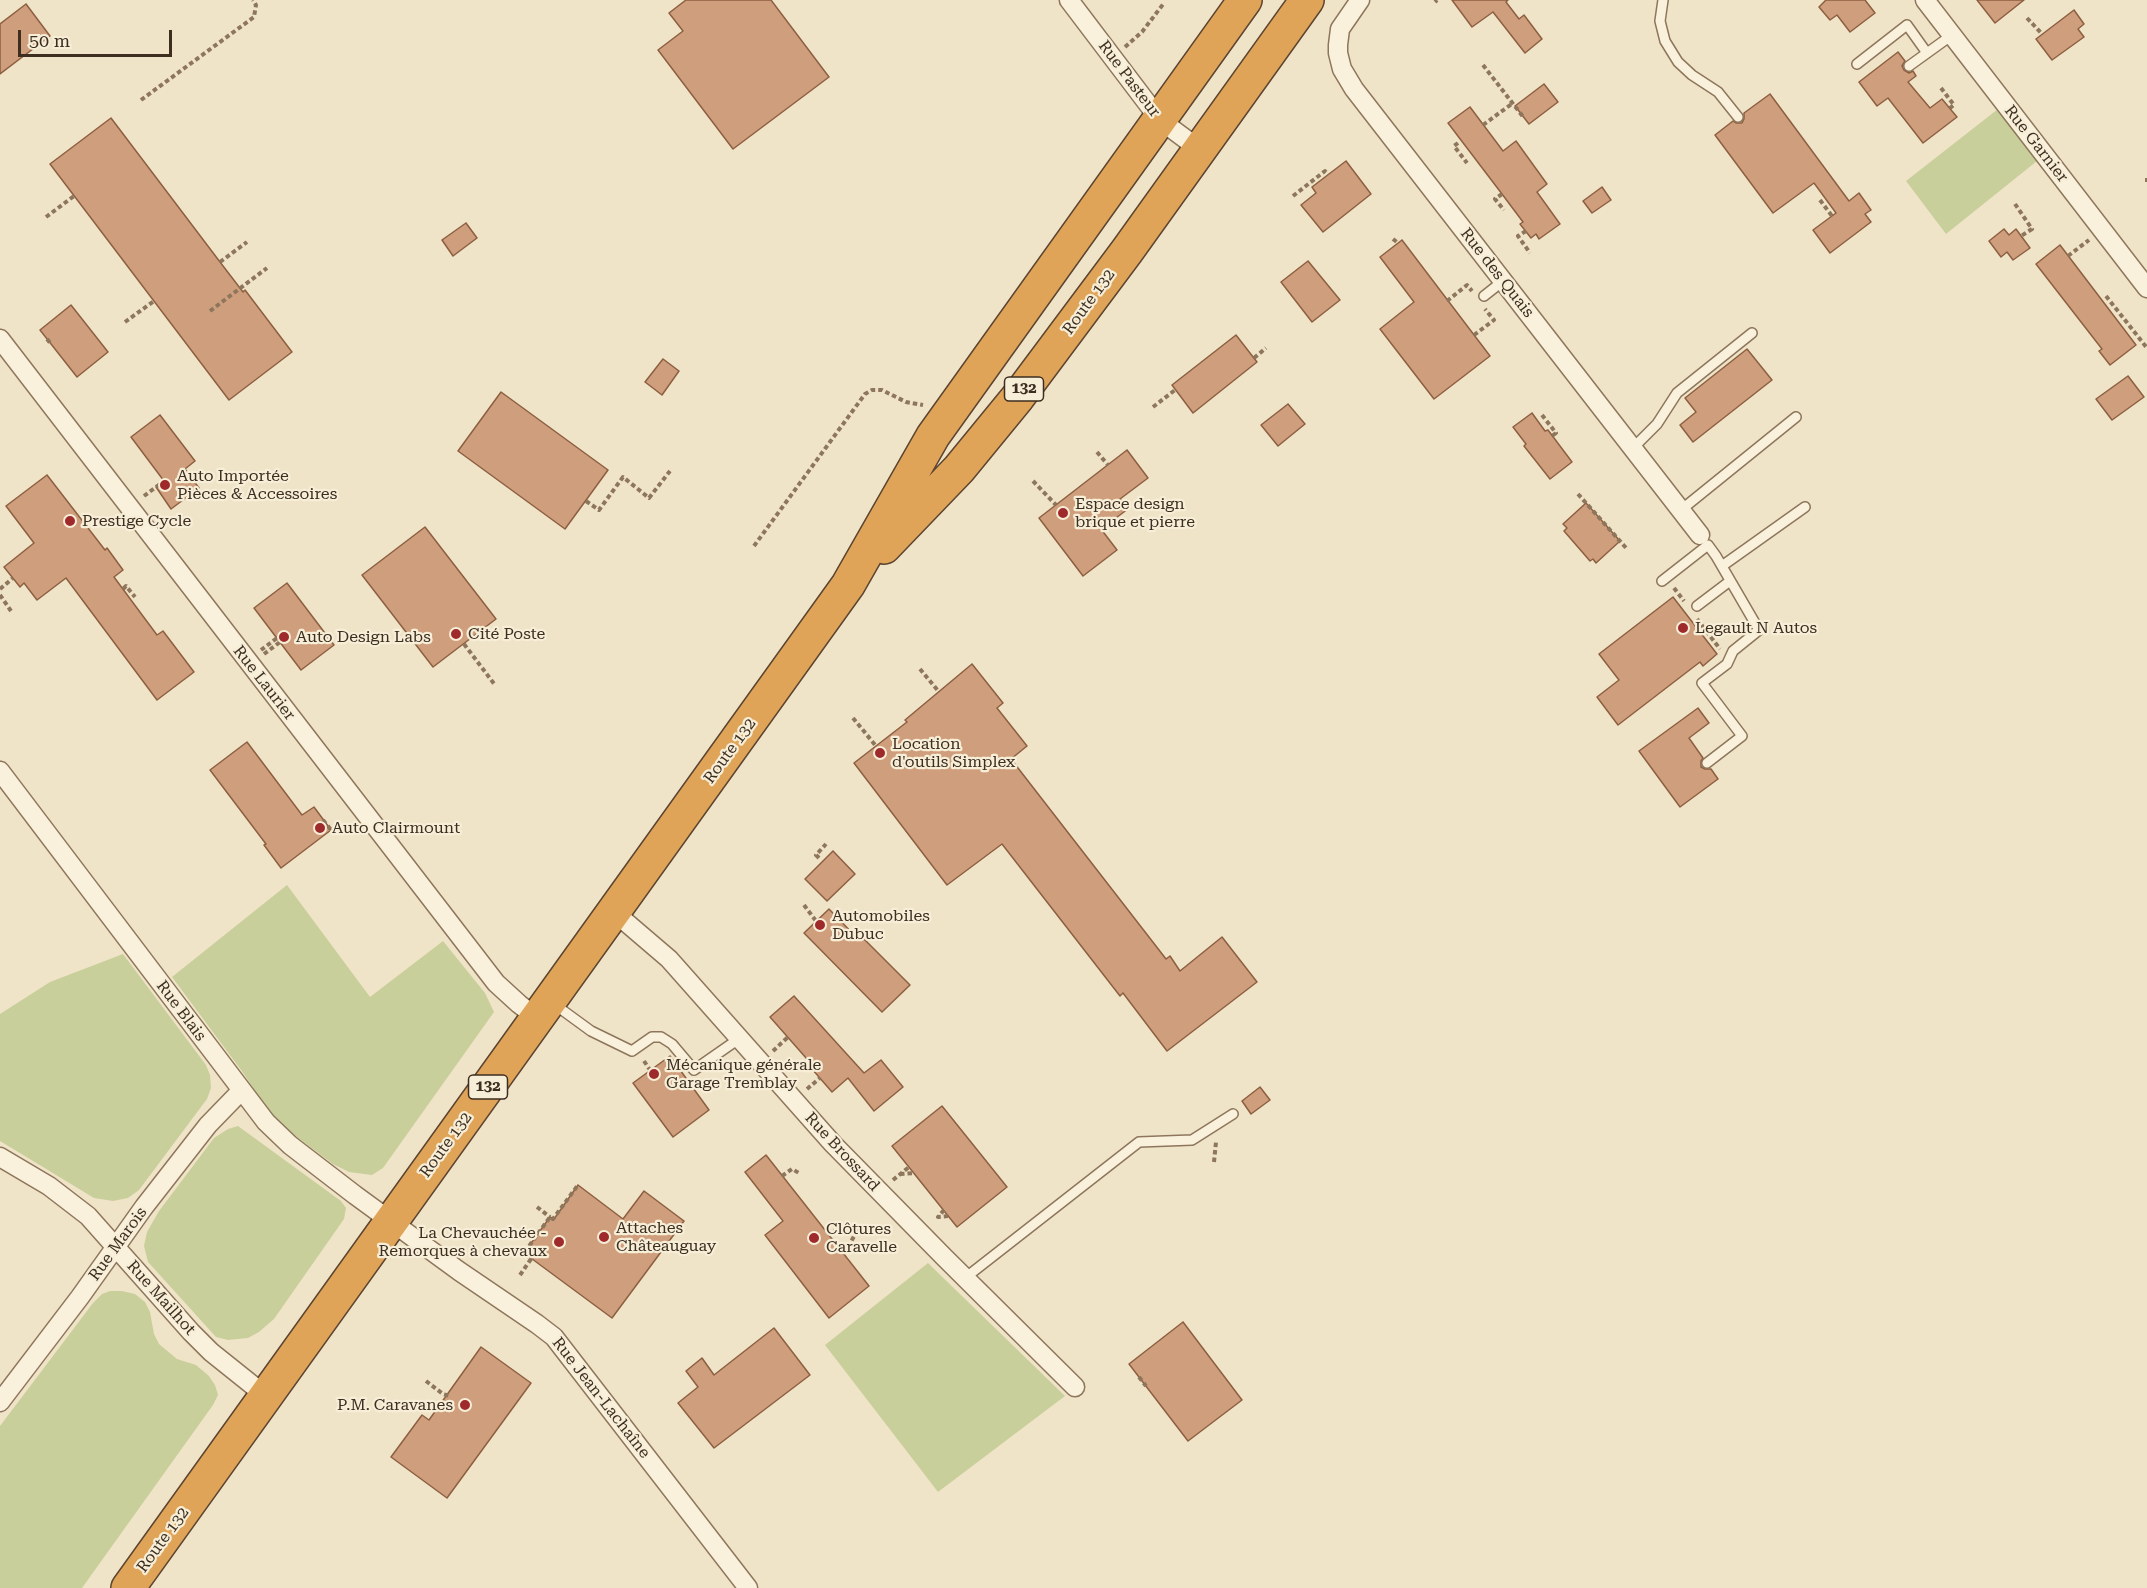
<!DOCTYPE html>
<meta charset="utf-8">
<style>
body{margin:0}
#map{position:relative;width:2147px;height:1588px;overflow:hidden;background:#f0e4c8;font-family:"Roboto Serif",serif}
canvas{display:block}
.scale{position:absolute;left:18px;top:30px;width:154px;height:27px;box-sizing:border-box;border:3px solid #3d2e20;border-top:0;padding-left:8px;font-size:18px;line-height:21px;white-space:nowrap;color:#3d2e20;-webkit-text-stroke:4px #f7eed8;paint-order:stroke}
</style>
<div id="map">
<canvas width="2147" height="1588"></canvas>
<div class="scale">50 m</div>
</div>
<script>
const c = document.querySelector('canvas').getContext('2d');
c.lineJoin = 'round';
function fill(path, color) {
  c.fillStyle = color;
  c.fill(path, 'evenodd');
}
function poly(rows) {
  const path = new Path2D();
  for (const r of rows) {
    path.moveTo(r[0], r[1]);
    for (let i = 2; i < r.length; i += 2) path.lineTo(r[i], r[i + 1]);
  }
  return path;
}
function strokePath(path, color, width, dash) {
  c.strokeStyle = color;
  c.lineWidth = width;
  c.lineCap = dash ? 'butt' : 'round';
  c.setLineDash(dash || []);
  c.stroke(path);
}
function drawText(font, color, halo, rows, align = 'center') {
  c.font = font + ' "Roboto Serif",serif';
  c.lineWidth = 4.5;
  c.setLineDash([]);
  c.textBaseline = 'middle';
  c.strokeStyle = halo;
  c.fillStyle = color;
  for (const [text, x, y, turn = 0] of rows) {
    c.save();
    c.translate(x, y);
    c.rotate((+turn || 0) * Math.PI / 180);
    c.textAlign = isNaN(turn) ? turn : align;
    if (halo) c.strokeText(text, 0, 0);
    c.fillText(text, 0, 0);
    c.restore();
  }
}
const green = poly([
 [1998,109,2037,161,1946,234,1906,181],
 [287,885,370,997,443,941,485,993,494,1012,383,1168,372,1175,349,1172,333,1164,281,1125,266,1108,244,1074,172,977],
 [123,954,206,1065,210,1075,211,1088,207,1099,139,1190,128,1198,113,1201,94,1198,0,1141,0,1014,50,982],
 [238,1126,341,1201,346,1208,344,1219,274,1319,259,1332,248,1338,228,1340,216,1337,148,1262,144,1246,147,1232,159,1211,214,1138,228,1129],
 [928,1263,1065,1396,938,1492,825,1345],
 [110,1291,122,1291,135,1294,145,1302,150,1312,154,1334,159,1344,177,1359,196,1365,209,1376,215,1385,218,1395,213,1405,82,1588,0,1588,0,1426,93,1303,102,1294]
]);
const building = poly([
 [686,0,771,0,829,77,733,149,658,50,683,31,669,13,686,0],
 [1452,0,1508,0,1506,2,1519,19,1524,15,1542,39,1525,53,1493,12,1472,27,1452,0],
 [1826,0,1865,0,1875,13,1850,32,1837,15,1830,20,1819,7,1826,0],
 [1977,0,2024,0,1995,23,1977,0],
 [26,4,50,36,0,74,0,24,26,4],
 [2074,10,2084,24,2078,29,2084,37,2052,60,2036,39,2074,10],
 [1898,52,1905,61,1902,66,1904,70,1909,73,1913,71,1916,76,1908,82,1930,108,1942,99,1957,117,1923,143,1888,98,1877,106,1859,82,1898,52],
 [1544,84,1558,102,1529,124,1515,106,1544,84],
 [1770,94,1849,201,1859,193,1871,210,1865,214,1871,222,1830,253,1813,230,1836,213,1814,183,1773,213,1715,135,1733,121,1736,123,1742,123,1744,119,1744,113,1770,94],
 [1470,107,1503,151,1516,141,1547,184,1537,192,1560,224,1539,239,1536,234,1531,238,1520,224,1523,222,1502,194,1448,123,1470,107],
 [111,118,220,262,243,292,245,290,292,352,229,400,50,164,111,118],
 [1346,161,1371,194,1323,232,1301,205,1316,193,1312,187,1346,161],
 [1602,187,1611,200,1592,213,1583,201,1602,187],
 [466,223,477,238,453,256,442,240,466,223],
 [2004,229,2009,235,2016,229,2030,248,2013,260,2007,252,2001,257,1989,241,2004,229],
 [1402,240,1490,356,1434,399,1380,329,1414,302,1380,257,1402,240],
 [2060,245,2136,345,2110,365,2099,351,2102,349,2036,264,2060,245],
 [1308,261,1340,300,1312,322,1281,282,1308,261],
 [71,305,108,352,77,377,40,330,71,305],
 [1236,335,1257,362,1193,413,1172,385,1236,335],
 [1747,349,1772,380,1693,442,1680,425,1696,412,1685,398,1747,349],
 [663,359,679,371,662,395,645,382,663,359],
 [2128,376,2144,397,2112,420,2096,399,2128,376],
 [501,392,608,470,565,529,458,451,501,392],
 [1288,404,1305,424,1278,446,1261,425,1288,404],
 [1532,413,1545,431,1548,430,1572,462,1550,479,1524,446,1526,444,1513,427,1532,413],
 [160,415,195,461,185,469,199,488,171,509,156,487,164,481,131,437,160,415],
 [1127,450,1148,478,1120,499,1128,509,1101,529,1117,550,1083,576,1039,518,1127,450],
 [47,475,105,550,107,548,123,570,114,577,131,600,157,635,163,631,194,672,157,700,66,578,37,600,24,583,20,587,4,567,34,543,6,506,47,475],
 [1586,503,1620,541,1596,563,1593,559,1590,561,1564,531,1567,528,1563,524,1586,503],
 [425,527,496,619,433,667,362,575,425,527],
 [287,583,334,645,301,670,254,608,287,583],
 [1673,597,1717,654,1703,666,1700,662,1618,725,1597,697,1619,680,1599,654,1673,597],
 [972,664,1003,703,997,708,1027,746,1011,759,1166,959,1170,956,1180,971,1222,937,1257,982,1167,1051,1123,993,1120,996,1002,844,947,885,854,763,907,722,905,720,972,664],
 [1698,708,1709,723,1689,738,1703,758,1701,761,1701,767,1705,769,1711,769,1718,779,1680,807,1639,751,1698,708],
 [247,742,302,815,314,807,331,830,281,868,264,845,266,844,210,770,247,742],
 [833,851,855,874,827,901,805,879,833,851],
 [829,909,859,940,862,937,910,985,882,1012,804,933,829,909],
 [794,996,864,1073,881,1060,903,1087,874,1111,848,1078,832,1092,812,1069,814,1067,770,1017,794,996],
 [670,1056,709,1110,673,1137,633,1083,670,1056],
 [1260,1087,1270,1100,1251,1114,1242,1101,1260,1087],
 [942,1106,1007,1187,957,1227,892,1146,942,1106],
 [766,1155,869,1286,829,1318,765,1235,783,1221,745,1172,766,1155],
 [578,1185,623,1219,644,1191,684,1221,612,1318,524,1253,550,1217,554,1219,578,1185],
 [1183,1322,1242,1400,1188,1441,1129,1364,1183,1322],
 [774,1328,810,1375,714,1448,678,1403,698,1387,686,1371,702,1358,714,1375,774,1328],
 [481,1347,531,1383,447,1498,391,1457,422,1415,429,1420,481,1347]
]);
const path = poly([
 [1435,2,1437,0],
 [2027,18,2042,34],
 [1125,47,1142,32,1164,3],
 [1483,65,1524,118],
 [1941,88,1954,105,1950,108],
 [141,100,254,17,256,5,253,0],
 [1483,125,1513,103],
 [1458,143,1454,146,1467,163],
 [2145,180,2147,180],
 [1502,194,1495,199,1504,210],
 [1293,196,1325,171,1328,175],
 [1820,200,1832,216],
 [2015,204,2032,229,2021,236],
 [46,217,74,196],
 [1526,231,1518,236,1530,253],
 [1393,239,1398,243],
 [2068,256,2089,240],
 [220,262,247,242],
 [2106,296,2147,348],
 [1447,301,1467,285,1472,291],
 [210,311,267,268],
 [125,322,154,301],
 [1474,335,1494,320,1485,309],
 [47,339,51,344],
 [1254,358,1266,348],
 [1153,407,1175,390],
 [1542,415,1556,433,1552,436],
 [1097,452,1108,465],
 [1033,481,1056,505],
 [1578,494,1627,549],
 [144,496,160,484],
 [586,501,599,510,623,477,649,498,670,471],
 [754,546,865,394,872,390,882,390,906,402,923,405],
 [1674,588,1684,601],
 [0,589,13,578],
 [123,589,126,586,135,597],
 [0,595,11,611],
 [1697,619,1720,649],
 [464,644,495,685],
 [261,650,277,638],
 [264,654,280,642],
 [920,669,939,692],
 [853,718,876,746],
 [323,820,331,830],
 [819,858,816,855,826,844],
 [804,905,816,921],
 [773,1051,788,1037],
 [644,1061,650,1070],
 [807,1089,820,1078],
 [1214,1162,1216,1142],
 [900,1174,914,1173],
 [782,1176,792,1169,799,1173],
 [893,1180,909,1167],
 [537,1207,550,1217],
 [944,1210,938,1217,948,1216],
 [826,1231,857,1231,844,1254],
 [520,1275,531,1259,524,1253,550,1217,553,1219,578,1185],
 [1139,1377,1146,1386],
 [426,1381,443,1394,450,1396]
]);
const lane = poly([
 [1663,0,1660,21,1665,41,1678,62,1692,75,1718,92,1738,117],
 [1857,64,1907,25,1927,53],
 [1909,66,1952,35],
 [1484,296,1503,281],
 [1633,448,1657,424,1677,393,1752,333],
 [1681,510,1796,417],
 [1722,566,1805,507],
 [1662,581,1708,545,1716,556,1759,630,1733,651,1727,664,1702,683,1742,736,1707,763],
 [1697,606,1730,581],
 [554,1004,591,1031,632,1051,652,1037,661,1037,672,1044,694,1070,740,1038],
 [965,1278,1139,1142,1192,1140,1233,1114]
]);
const street = poly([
 [1069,0,1160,120,1199,149],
 [1360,0,1340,29,1338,45,1338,53,1342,69,1354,89,1700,535],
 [1925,0,2147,288],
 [0,339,496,983,519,1004,537,1018],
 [0,771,266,1122,290,1145,355,1195,459,1271,537,1324,554,1337,748,1588],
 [614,912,669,959,833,1144,944,1257,1075,1387],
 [0,1157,49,1186,88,1216,191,1332,211,1352,266,1396],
 [0,1402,80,1297,144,1207,208,1125,241,1091]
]);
const highway = poly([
 [884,547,959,469,1018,397,1127,251,1307,0],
 [128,1588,848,585,933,436,1245,0]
]);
const markers = [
 [165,485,6,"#9e2a2b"],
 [1063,513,6,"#9e2a2b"],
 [70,521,6,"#9e2a2b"],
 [1683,628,6,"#9e2a2b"],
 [456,634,6,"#9e2a2b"],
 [284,637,6,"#9e2a2b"],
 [880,753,6,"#9e2a2b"],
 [320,828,6,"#9e2a2b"],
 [820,925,6,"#9e2a2b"],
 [654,1074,6,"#9e2a2b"],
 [604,1237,6,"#9e2a2b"],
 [814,1238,6,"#9e2a2b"],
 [559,1242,6,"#9e2a2b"],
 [465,1405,6,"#9e2a2b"]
];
const shields = [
 [1024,389,39],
 [488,1087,39]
];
const shieldNames = [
 ["132",1024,389],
 ["132",488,1087]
];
const streetNames = [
 ["Rue Pasteur",1129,79,53],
 ["Rue Garnier",2036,144,52],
 ["Rue des Quais",1497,273,52],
 ["Route 132",1089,302,-54],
 ["Rue Laurier",264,683,52],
 ["Route 132",730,751,-54],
 ["Rue Blais",181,1011,53],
 ["Route 132",446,1145,-54],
 ["Rue Brossard",842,1152,47],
 ["Rue Marois",118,1244,-54],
 ["Rue Mailhot",161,1298,48],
 ["Rue Jean-Lachaîne",601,1398,52],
 ["Route 132",163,1540,-54]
];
const poiNames = [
 ["Auto Importée",177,476],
 ["Pièces & Accessoires",177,494],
 ["Espace design",1075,504],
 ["brique et pierre",1075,522],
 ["Prestige Cycle",82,521],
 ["Legault N Autos",1695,628],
 ["Cité Poste",468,634],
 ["Auto Design Labs",296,637],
 ["Location",892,744],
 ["d'outils Simplex",892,762],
 ["Auto Clairmount",332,828],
 ["Automobiles",832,916],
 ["Dubuc",832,934],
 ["Mécanique générale",666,1065],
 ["Garage Tremblay",666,1083],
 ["Attaches",616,1228],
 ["Châteauguay",616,1246],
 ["Clôtures",826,1229],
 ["Caravelle",826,1247],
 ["La Chevauchée -",547,1233,"right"],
 ["Remorques à chevaux",547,1251,"right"],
 ["P.M. Caravanes",453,1405,"right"]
];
fill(green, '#c9cf9b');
fill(building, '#cf9f7d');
strokePath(building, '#8d5f41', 1.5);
strokePath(lane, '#8d765c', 12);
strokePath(street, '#8d765c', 21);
strokePath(highway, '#5b4430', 36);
strokePath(path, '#8d765c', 4, [4.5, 3]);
strokePath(lane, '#faf1dc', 9);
strokePath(street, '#faf1dc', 18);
strokePath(highway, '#e0a458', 33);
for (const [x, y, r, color] of markers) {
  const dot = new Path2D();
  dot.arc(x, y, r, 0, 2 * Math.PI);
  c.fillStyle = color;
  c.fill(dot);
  strokePath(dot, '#f7eed8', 2);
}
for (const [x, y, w] of shields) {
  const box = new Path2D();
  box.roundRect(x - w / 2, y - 12, w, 24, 4.5);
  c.fillStyle = '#f7eed8';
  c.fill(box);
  strokePath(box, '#3d2e20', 1.5);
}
drawText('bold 15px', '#3d2e20', null, shieldNames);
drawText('16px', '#3d2e20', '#f7eed8', streetNames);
drawText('16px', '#3d2e20', '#f7eed8', poiNames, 'left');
</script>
